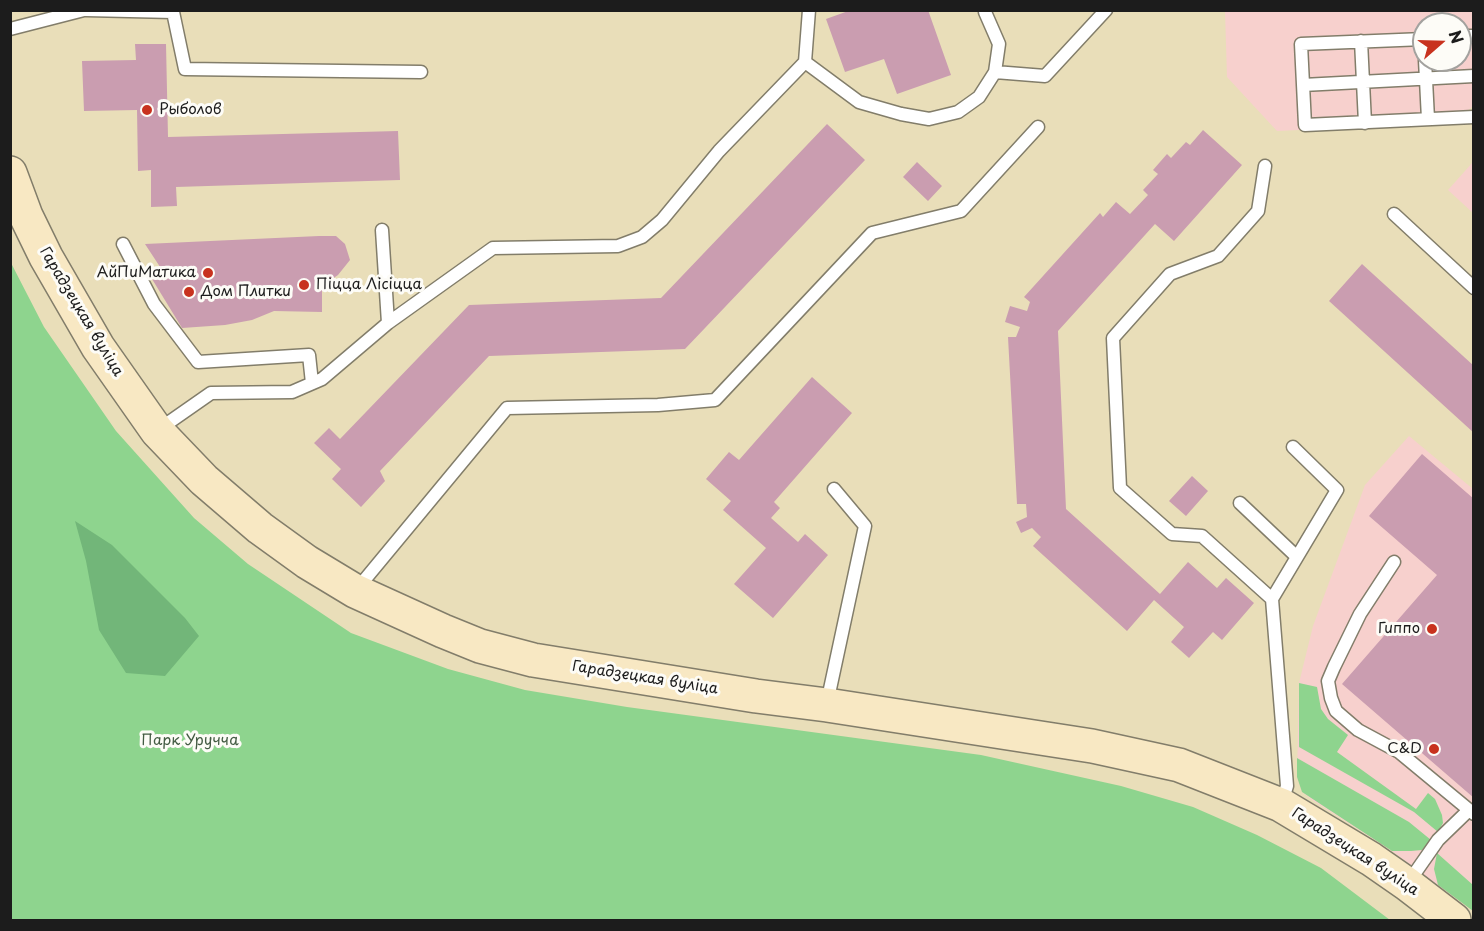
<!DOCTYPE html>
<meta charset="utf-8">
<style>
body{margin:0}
#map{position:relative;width:1484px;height:931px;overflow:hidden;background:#e9deb9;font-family:"Playpen Sans",sans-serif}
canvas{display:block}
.frame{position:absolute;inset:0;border:12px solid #1c1c1c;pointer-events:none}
.north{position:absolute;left:1412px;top:12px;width:60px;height:60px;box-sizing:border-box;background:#fdfcf7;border:2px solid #a3a29f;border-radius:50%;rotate:70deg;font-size:16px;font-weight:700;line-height:24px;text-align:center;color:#1c1c1c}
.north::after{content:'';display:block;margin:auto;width:21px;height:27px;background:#c8321e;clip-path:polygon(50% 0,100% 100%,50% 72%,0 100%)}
</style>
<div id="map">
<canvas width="1484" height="931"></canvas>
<div class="frame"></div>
<div class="north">N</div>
</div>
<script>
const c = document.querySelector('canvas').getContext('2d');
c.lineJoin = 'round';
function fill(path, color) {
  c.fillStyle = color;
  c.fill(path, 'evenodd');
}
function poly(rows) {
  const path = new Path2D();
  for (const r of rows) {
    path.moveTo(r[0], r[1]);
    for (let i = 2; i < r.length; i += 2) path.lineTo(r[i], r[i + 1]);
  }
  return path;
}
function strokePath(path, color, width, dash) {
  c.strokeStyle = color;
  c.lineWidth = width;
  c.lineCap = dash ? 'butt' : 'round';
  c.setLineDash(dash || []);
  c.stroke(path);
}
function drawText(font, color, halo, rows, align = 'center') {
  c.font = font + ' "Playpen Sans",sans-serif';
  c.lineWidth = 6;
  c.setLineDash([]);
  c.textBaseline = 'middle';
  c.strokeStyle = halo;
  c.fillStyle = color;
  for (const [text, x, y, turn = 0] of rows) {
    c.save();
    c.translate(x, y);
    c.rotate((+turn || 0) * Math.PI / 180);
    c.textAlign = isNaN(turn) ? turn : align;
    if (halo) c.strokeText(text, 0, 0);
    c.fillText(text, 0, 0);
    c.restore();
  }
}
const built = poly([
 [1225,11,1473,11,1473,106,1454,123,1277,131,1227,77],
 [1424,24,1460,24,1460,60,1424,60],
 [1473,162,1473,213,1448,190],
 [1409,436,1473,489,1473,911,1392,851,1312,800,1302,792,1297,777,1299,683,1313,626,1365,485]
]);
const green = poly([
 [10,261,44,327,116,431,194,518,248,564,351,633,448,669,525,690,627,707,981,755,1121,786,1193,807,1257,835,1321,868,1390,920,11,920],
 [1299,683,1317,687,1321,709,1328,719,1348,735,1337,752,1416,809,1428,793,1435,799,1442,815,1443,823,1438,832,1414,812,1299,747],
 [1297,758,1409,822,1431,840,1422,850,1411,851,1392,851,1302,792,1297,777],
 [1437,853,1473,885,1473,911,1438,885,1434,869]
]);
const forest = poly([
 [75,521,112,545,185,618,199,636,165,676,126,673,99,630,86,561]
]);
const building = poly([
 [851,10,928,10,951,75,897,94,884,59,845,72,826,19],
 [135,44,166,44,168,137,398,131,400,180,176,187,177,206,151,207,151,170,138,171,137,110,84,111,82,61,136,60],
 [827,124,865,160,685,349,489,356,380,471,385,481,361,507,332,479,341,469,314,443,329,428,340,439,469,305,661,298],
 [1203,130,1242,165,1174,241,1155,224,1058,331,1066,509,1160,594,1188,562,1217,588,1226,578,1254,603,1222,640,1213,632,1189,658,1171,642,1184,627,1154,600,1127,631,1033,546,1041,537,1032,528,1021,533,1016,522,1027,517,1026,504,1017,504,1008,337,1016,337,1020,327,1005,322,1010,306,1027,311,1030,302,1024,297,1100,213,1103,217,1116,202,1130,214,1148,195,1143,190,1158,174,1153,170,1167,154,1171,158,1186,142,1190,145],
 [917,162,942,186,928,201,903,177],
 [319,236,336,236,345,244,350,260,338,275,322,286,322,312,274,311,252,320,225,325,182,328,152,279,164,273,145,244],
 [1362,264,1474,366,1474,433,1329,301],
 [812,377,852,413,774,502,780,508,771,518,798,542,805,534,828,555,773,618,734,584,766,548,723,510,731,501,706,479,729,452,739,460],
 [1422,454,1474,499,1474,798,1342,684,1437,575,1369,516],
 [1192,476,1208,491,1186,516,1169,501]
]);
const lane = poly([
 [86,10,173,12,185,69,421,72],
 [10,29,84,10],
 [1460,36,1474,36],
 [1424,39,1301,44,1305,125,1474,117],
 [1361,41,1365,123],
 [1425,60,1428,119],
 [805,62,859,102,901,114,929,119,958,112,979,97,995,72,999,44,985,12],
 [995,72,1045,76,1106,10],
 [1303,85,1474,76],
 [1265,166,1258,211,1218,256,1170,274,1113,338,1120,488,1172,534,1202,536,1272,599,1287,786,1281,805],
 [1394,214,1474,288],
 [382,230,388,323],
 [123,244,154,304,198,362,309,355,312,383],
 [158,430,211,393,292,392,322,379,388,323,493,248,618,246,642,237,662,220,719,151,805,62,809,10],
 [1240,503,1297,557],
 [1394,562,1360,614,1334,667,1328,681,1331,698,1336,711,1358,730,1399,752,1474,814],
 [357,589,507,408,658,405,715,400,872,233,961,211,1038,127],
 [1272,599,1337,490,1293,447],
 [827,703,865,526,834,489],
 [1408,883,1438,840,1469,810]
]);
const secondary = poly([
 [10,173,26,216,46,257,98,347,157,431,204,480,260,528,307,562,355,591,443,631,480,646,533,660,756,696,827,705,1092,746,1179,765,1281,805,1371,859,1407,884,1454,920]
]);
const markers = [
 [147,110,6,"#c8321e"],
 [208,273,6,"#c8321e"],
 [304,285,6,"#c8321e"],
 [189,292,6,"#c8321e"],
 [1432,629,6,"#c8321e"],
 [1434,749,6,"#c8321e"]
];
const poiNames = [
 ["Рыболов",159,110],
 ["АйПиМатика",196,273,"right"],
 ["Піцца Лісіцца",316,285],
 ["Дом Плитки",201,292],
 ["Гиппо",1420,629,"right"],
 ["C&D",1422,749,"right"]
];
const streetNames = [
 ["Гарадзецкая вуліца",81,312,59],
 ["Гарадзецкая вуліца",645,678,9],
 ["Гарадзецкая вуліца",1355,852,33]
];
const parkNames = [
 ["Парк Уручча",190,741]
];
fill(built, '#f7d0cd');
fill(green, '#8ed48e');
fill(forest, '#72b679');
fill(building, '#ca9db0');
strokePath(lane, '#827d6a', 15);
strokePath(secondary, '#827d6a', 36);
strokePath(lane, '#fff', 12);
strokePath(secondary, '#f8e8c3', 33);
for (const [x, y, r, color] of markers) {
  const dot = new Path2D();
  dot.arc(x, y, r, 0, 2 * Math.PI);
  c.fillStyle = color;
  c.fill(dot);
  strokePath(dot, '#fdfcf7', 2);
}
drawText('15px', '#1c1c1c', '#fdfcf7', poiNames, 'left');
drawText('15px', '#1c1c1c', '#fdfcf7', streetNames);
drawText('15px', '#445c44', '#fdfcf7', parkNames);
</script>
